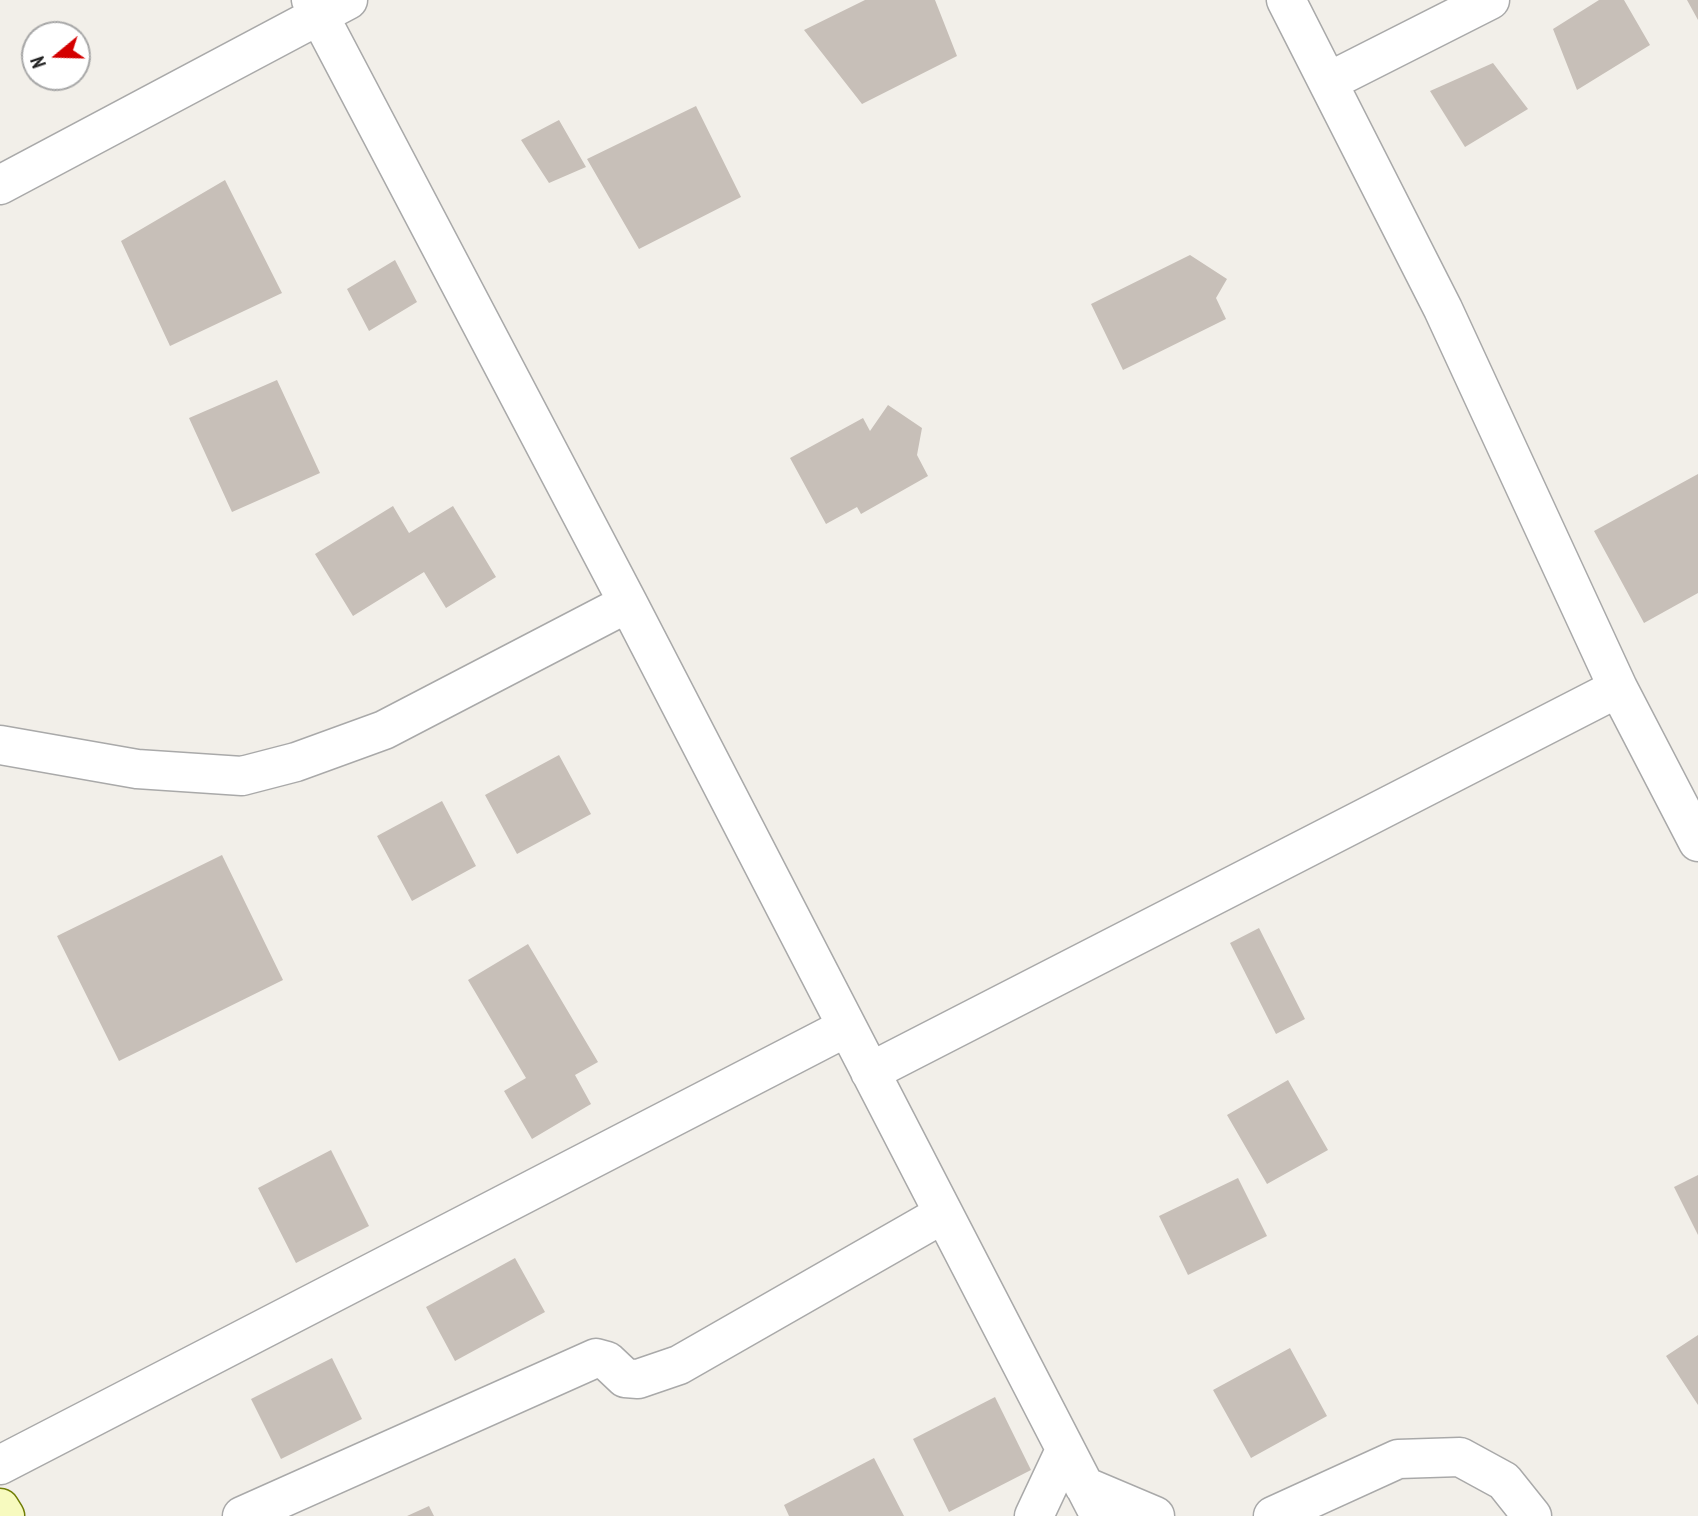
<!DOCTYPE html>
<style>
body{margin:0}
#map{position:relative;width:1698px;height:1516px;overflow:hidden;background:#f2efe9;font-family:"PT Sans Narrow",sans-serif}
canvas{display:block}
.north{position:absolute;left:21px;top:21px;width:70px;height:70px;box-sizing:border-box;background:#fff;border:2px solid #a7a7a7;border-radius:50%;rotate:251deg;font-size:19px;font-weight:700;line-height:28px;text-align:center;color:#222}
.north::after{content:'';display:block;margin:auto;width:24px;height:32px;background:#d40000;clip-path:polygon(50% 0,100% 100%,50% 72%,0 100%)}
</style>
<div id="map">
<canvas width="1698" height="1516"></canvas>
<div class="north">N</div>
</div>
<script>
const c = document.querySelector('canvas').getContext('2d');
c.lineJoin = 'round';
function fill(path, color) {
  c.fillStyle = color;
  c.fill(path, 'evenodd');
}
function poly(rows) {
  const path = new Path2D();
  for (const r of rows) {
    path.moveTo(r[0], r[1]);
    for (let i = 2; i < r.length; i += 2) path.lineTo(r[i], r[i + 1]);
  }
  return path;
}
function strokePath(path, color, width, dash) {
  c.strokeStyle = color;
  c.lineWidth = width;
  c.lineCap = dash ? 'butt' : 'round';
  c.setLineDash(dash || []);
  c.stroke(path);
}
const building = poly([
 [865,0,935,0,957,56,862,104,804,30],
 [1599,0,1624,0,1650,45,1577,90,1553,29],
 [1687,0,1698,0,1698,20],
 [1493,63,1528,109,1465,147,1430,91],
 [696,106,741,197,639,249,587,159],
 [559,120,586,167,549,183,521,140],
 [225,180,282,293,170,346,121,241],
 [1190,255,1227,279,1216,298,1226,319,1123,370,1091,304],
 [395,260,417,302,369,331,347,289],
 [277,380,320,473,232,512,189,418],
 [888,405,922,428,917,455,928,476,861,514,857,507,826,524,790,458,863,418,870,431],
 [1698,474,1698,593,1644,623,1594,531],
 [393,506,409,533,453,506,496,577,446,608,424,572,353,616,315,554],
 [559,755,591,814,517,854,485,795],
 [442,801,476,866,412,901,377,836],
 [222,855,283,980,119,1061,57,936],
 [1259,928,1305,1019,1276,1034,1230,943],
 [528,944,598,1062,575,1075,591,1104,532,1139,504,1091,526,1078,468,980],
 [1288,1080,1328,1150,1267,1184,1227,1115],
 [331,1150,369,1226,296,1263,258,1188],
 [1698,1175,1698,1235,1674,1187],
 [1238,1178,1267,1236,1188,1275,1159,1216],
 [515,1258,545,1312,455,1361,426,1307],
 [1698,1335,1698,1405,1666,1356],
 [1290,1348,1327,1416,1251,1458,1213,1390],
 [332,1358,362,1419,281,1459,251,1399],
 [995,1397,1031,1470,949,1512,913,1439],
 [874,1458,904,1516,789,1516,784,1505],
 [429,1506,434,1516,407,1516]
]);
const minor = poly([
 [311,0,628,603,1100,1516],
 [1286,0,1443,309,1618,688,1698,842],
 [1328,82,1490,0],
 [0,185,348,0],
 [0,745,137,769,242,776,296,762,384,730,628,603],
 [870,1072,1618,688],
 [0,1465,847,1027],
 [1084,1486,1155,1516],
 [242,1516,596,1358,607,1361,625,1378,638,1379,679,1365,943,1214],
 [1034,1516,1065,1450],
 [1273,1516,1398,1459,1460,1457,1504,1481,1532,1516]
]);
const secondary = poly([
 [0,1508,5,1516]
]);
fill(building, '#c7bfb8');
strokePath(minor, '#a9a9a9', 41);
strokePath(secondary, '#707d05', 41);
strokePath(minor, '#fff', 38);
strokePath(secondary, '#f7fabf', 38);
</script>
